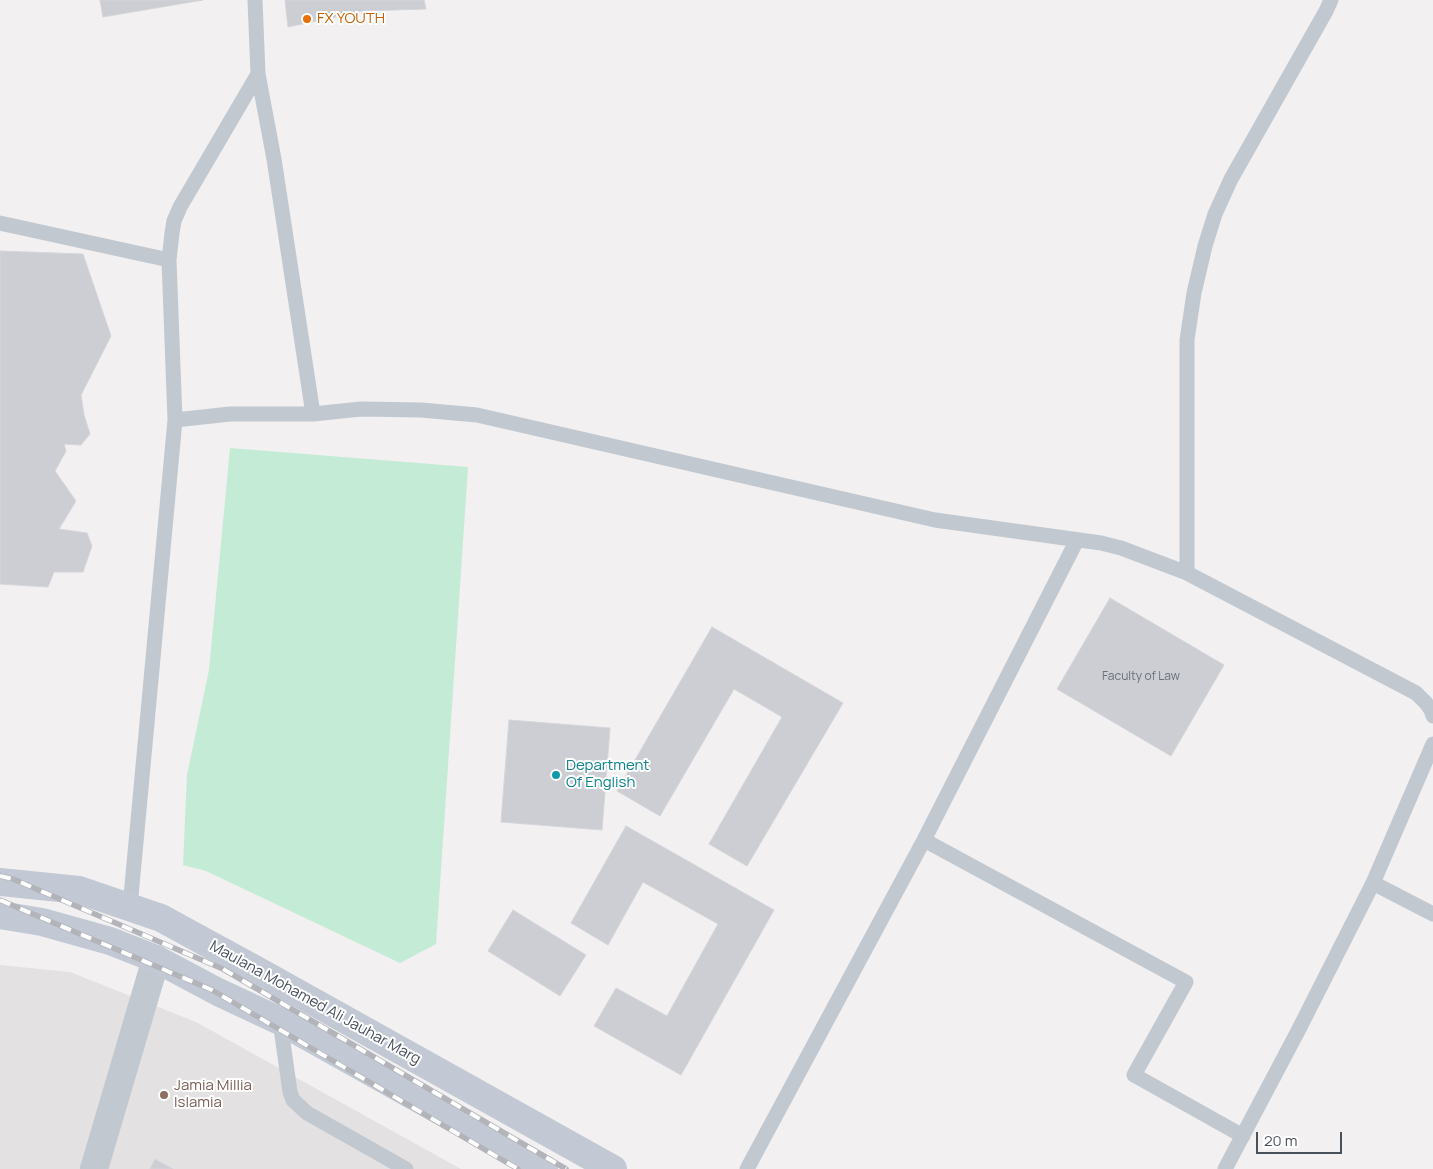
<!DOCTYPE html>
<style>
body{margin:0}
#map{position:relative;width:1433px;height:1169px;overflow:hidden;background:#f2f0f0;font-family:Manrope,sans-serif}
canvas{display:block}
.scale{position:absolute;left:1256px;top:1132px;width:86px;height:22px;box-sizing:border-box;border:2px solid #49515b;border-top:0;padding-left:6px;font-size:15px;line-height:18px;white-space:nowrap;color:#49515b;-webkit-text-stroke:4px #fff;paint-order:stroke}
</style>
<div id="map">
<canvas width="1433" height="1169"></canvas>
<div class="scale">20 m</div>
</div>
<script>
const c = document.querySelector('canvas').getContext('2d');
c.lineJoin = 'round';
function fill(path, color) {
  c.fillStyle = color;
  c.fill(path, 'evenodd');
}
function poly(rows) {
  const path = new Path2D();
  for (const r of rows) {
    path.moveTo(r[0], r[1]);
    for (let i = 2; i < r.length; i += 2) path.lineTo(r[i], r[i + 1]);
  }
  return path;
}
function strokePath(path, color, width, dash) {
  c.strokeStyle = color;
  c.lineWidth = width;
  c.lineCap = dash ? 'butt' : 'round';
  c.setLineDash(dash || []);
  c.stroke(path);
}
function drawText(font, color, halo, rows, align = 'center') {
  c.font = font + ' Manrope,sans-serif';
  c.lineWidth = 4;
  c.setLineDash([]);
  c.textBaseline = 'middle';
  c.strokeStyle = halo;
  c.fillStyle = color;
  for (const [text, x, y, turn = 0] of rows) {
    c.save();
    c.translate(x, y);
    c.rotate((+turn || 0) * Math.PI / 180);
    c.textAlign = isNaN(turn) ? turn : align;
    if (halo) c.strokeText(text, 0, 0);
    c.fillText(text, 0, 0);
    c.restore();
  }
}
const education = poly([
 [0,965,70,972,196,1022,461,1169,0,1169]
]);
const green = poly([
 [230,448,468,467,436,944,400,963,206,871,183,865,187,775,209,670]
]);
const building = poly([
 [100,0,203,0,103,17,100,0],
 [285,0,424,0,426,9,364,11,288,27,285,0],
 [0,251,83,254,111,336,81,395,84,415,90,434,81,445,64,444,66,451,55,471,76,501,59,529,87,533,92,546,83,572,54,572,48,587,0,584,0,251],
 [1110,598,1224,665,1171,756,1057,689,1110,598],
 [712,627,843,703,747,866,709,844,782,717,734,689,660,816,617,791,712,627],
 [509,720,610,728,602,830,501,822,509,720],
 [626,826,774,910,681,1075,594,1026,616,988,667,1016,718,924,643,882,608,945,571,923,626,826],
 [513,910,586,955,560,996,488,951,513,910],
 [155,1159,173,1169,150,1169,155,1159]
]);
const lane = poly([
 [255,0,258,74,274,159,313,414],
 [0,223,169,260],
 [175,420,230,414,313,414,361,409,421,410,477,415,935,520,1101,543,1121,548,1187,573,1416,693,1426,703,1431,710,1433,716],
 [1187,573,1187,340,1194,293,1205,246,1215,214,1231,179,1326,11,1331,0],
 [924,840,1186,982,1134,1075,1243,1136],
 [1373,883,1433,914],
 [130,907,175,420,169,260,172,233,174,221,180,207,258,74],
 [280,1021,290,1092,293,1100,307,1113,406,1169],
 [747,1169,924,840,1077,540],
 [1225,1169,1298,1031,1373,883,1433,744]
]);
const street = poly([
 [94,1169,156,959]
]);
const secondary = poly([
 [0,882,79,890,161,918,260,972,613,1169],
 [0,915,42,922,110,941,156,959,218,992,280,1021,544,1169]
]);
const rail = poly([
 [0,876,13,879,223,969,566,1169],
 [0,900,212,990,518,1169]
]);
const markers = [
 [307,19,5,"#e8710a"],
 [556,775,5,"#0f9aa8"],
 [164,1095,5,"#8d6e63"]
];
const numberNames = [
 ["Faculty of Law",1141,677]
];
const foodNames = [
 ["FX YOUTH",317,19]
];
const cultureNames = [
 ["Department",566,766],
 ["Of English",566,783]
];
const streetNames = [
 ["Maulana Mohamed Ali Jauhar Marg",315,1003,29]
];
const educationNames = [
 ["Jamia Millia",174,1086],
 ["Islamia",174,1103]
];
fill(education, '#e3e1e1');
fill(green, '#c3ebd6');
fill(building, '#cdced4');
strokePath(building, '#d4d5da', 1);
strokePath(lane, '#c2c8d0', 15);
strokePath(street, '#c2c8d0', 28);
strokePath(secondary, '#c2c9d4', 28);
strokePath(rail, '#b2b4b9', 5.5);
strokePath(rail, '#fff', 4, [11]);
for (const [x, y, r, color] of markers) {
  const dot = new Path2D();
  dot.arc(x, y, r, 0, 2 * Math.PI);
  c.fillStyle = color;
  c.fill(dot);
  strokePath(dot, '#fff', 2);
}
drawText('12px', '#6a7079', null, numberNames);
drawText('15px', '#c56008', '#fff', foodNames, 'left');
drawText('15px', '#0d838f', '#fff', cultureNames, 'left');
drawText('15px', '#49515b', '#fff', streetNames);
drawText('15px', '#785e54', '#fff', educationNames, 'left');
</script>
